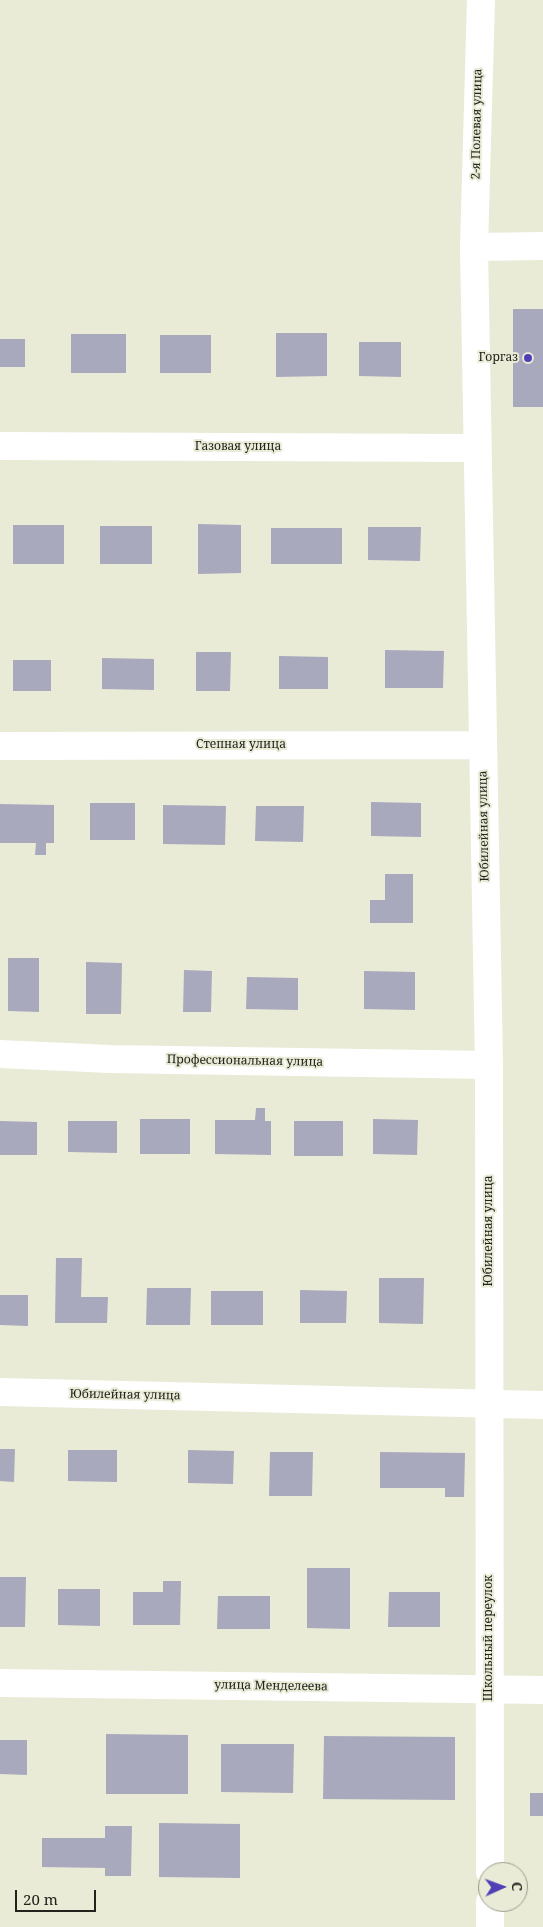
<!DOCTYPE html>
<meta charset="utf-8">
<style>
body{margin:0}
#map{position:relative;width:543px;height:1927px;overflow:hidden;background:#e9ebd6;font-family:"Noto Serif",serif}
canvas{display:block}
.north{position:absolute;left:478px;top:1862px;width:50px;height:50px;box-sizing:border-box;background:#e9ebd6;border:1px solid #999b8c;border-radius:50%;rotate:88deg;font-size:14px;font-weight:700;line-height:20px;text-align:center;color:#22231c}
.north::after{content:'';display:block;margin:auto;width:18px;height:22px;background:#513fb6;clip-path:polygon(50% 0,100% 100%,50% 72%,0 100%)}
.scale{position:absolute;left:15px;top:1890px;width:81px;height:22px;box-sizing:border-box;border:2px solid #22231c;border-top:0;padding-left:6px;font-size:15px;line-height:18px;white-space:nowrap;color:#22231c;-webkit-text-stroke:4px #e9ebd6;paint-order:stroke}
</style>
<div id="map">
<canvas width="543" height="1927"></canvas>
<div class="north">С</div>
<div class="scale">20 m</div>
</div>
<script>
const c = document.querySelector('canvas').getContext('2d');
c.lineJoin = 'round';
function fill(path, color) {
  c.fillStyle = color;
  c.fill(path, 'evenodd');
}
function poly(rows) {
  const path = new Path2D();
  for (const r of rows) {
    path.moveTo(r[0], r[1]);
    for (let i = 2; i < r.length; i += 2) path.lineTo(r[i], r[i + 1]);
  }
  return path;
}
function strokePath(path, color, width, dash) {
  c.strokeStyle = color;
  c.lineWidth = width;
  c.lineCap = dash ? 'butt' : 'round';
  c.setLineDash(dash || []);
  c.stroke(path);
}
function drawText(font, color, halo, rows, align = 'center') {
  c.font = font + ' "Noto Serif",serif';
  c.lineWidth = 4;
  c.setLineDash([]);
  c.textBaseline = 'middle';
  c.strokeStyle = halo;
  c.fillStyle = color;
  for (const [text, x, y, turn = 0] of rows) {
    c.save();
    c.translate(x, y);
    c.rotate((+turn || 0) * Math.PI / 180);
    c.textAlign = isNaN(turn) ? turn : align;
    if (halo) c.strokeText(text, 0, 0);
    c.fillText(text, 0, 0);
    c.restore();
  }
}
const building = poly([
 [513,309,543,309,543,407,513,407],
 [276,333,327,333,327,376,276,377],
 [71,334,126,334,126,373,71,373],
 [160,335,211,335,211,373,160,373],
 [0,339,25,339,25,367,0,367],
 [359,342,401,342,401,377,359,376],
 [198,524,241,525,241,573,198,574],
 [13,525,64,525,64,564,13,564],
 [100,526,152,526,152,564,100,564],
 [368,527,421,527,420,561,368,560],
 [271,528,342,528,342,564,271,564],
 [385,650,444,651,443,688,385,688],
 [196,652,231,652,230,691,196,691],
 [279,656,328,657,328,689,279,689],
 [102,658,154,659,154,690,102,689],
 [13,660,51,660,51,691,13,691],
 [371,802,421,803,421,837,371,836],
 [90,803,135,803,135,840,90,840],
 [0,804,54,805,54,843,46,843,46,855,35,855,36,843,0,843],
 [163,805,226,806,225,845,163,844],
 [256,806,304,806,303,842,255,841],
 [385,874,413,874,413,923,370,923,370,900,385,900],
 [8,958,39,958,39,1012,8,1011],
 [86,962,122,963,121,1014,86,1014],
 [184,970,212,971,211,1012,183,1012],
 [364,971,415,972,415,1010,364,1009],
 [247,977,298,978,298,1010,246,1009],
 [256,1108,265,1108,265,1121,271,1121,271,1155,215,1154,215,1120,255,1120],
 [140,1119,190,1119,190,1154,140,1154],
 [373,1119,418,1120,417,1155,373,1154],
 [0,1121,37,1122,37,1155,0,1155],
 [68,1121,117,1121,117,1153,68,1152],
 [294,1121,343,1121,343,1156,294,1156],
 [56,1258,82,1258,81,1297,108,1297,107,1323,55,1323],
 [379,1278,424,1278,423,1324,379,1323],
 [147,1288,191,1288,190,1325,146,1325],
 [300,1290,347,1291,346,1323,300,1323],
 [211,1291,263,1291,263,1325,211,1325],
 [0,1295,28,1295,28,1326,0,1325],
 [0,1449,15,1449,14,1482,0,1481],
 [68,1450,117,1450,117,1482,68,1481],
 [188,1450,234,1451,233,1484,188,1483],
 [270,1452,313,1452,312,1496,269,1496],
 [380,1452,465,1453,464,1497,445,1497,445,1488,380,1488],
 [307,1568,350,1568,350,1629,307,1628],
 [0,1577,26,1577,25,1627,0,1627],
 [163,1581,181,1581,180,1625,133,1625,133,1592,163,1592],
 [58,1589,100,1589,100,1626,58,1625],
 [389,1592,440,1592,440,1627,388,1627],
 [218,1596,270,1596,270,1629,217,1629],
 [106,1734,188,1735,188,1794,106,1794],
 [324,1736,455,1737,455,1800,323,1799],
 [0,1740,27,1740,27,1775,0,1774],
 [221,1744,294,1744,293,1793,221,1792],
 [530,1793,543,1793,543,1816,530,1816],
 [159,1823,240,1824,240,1878,159,1877],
 [105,1826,132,1826,131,1876,105,1876,105,1868,42,1867,42,1838,105,1838]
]);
const street = poly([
 [481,0,474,247,489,1065,490,1872],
 [474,247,543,246],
 [0,446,476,448],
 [0,746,483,745],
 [0,1054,110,1059,489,1065],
 [0,1392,543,1405],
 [0,1683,543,1690],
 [490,1902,490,1927]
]);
const markers = [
 [528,358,5,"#513fb6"]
];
const streetNames = [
 ["2-я Полевая улица",477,124,-89],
 ["Газовая улица",238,447],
 ["Степная улица",241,745],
 ["Юбилейная улица",484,826,-91],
 ["Профессиональная улица",245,1061,1],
 ["Юбилейная улица",489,1231,-90],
 ["Юбилейная улица",125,1395,1],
 ["Школьный переулок",489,1638,-90],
 ["улица Менделеева",271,1686,1]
];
const poiNames = [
 ["Горгаз",518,358]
];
fill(building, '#a8a9bd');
strokePath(street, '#fff', 28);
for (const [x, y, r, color] of markers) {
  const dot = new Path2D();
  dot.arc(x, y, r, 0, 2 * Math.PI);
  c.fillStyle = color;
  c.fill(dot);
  strokePath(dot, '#e9ebd6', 2);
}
drawText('12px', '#22231c', '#e9ebd6', streetNames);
drawText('12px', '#22231c', '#e9ebd6', poiNames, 'right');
</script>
